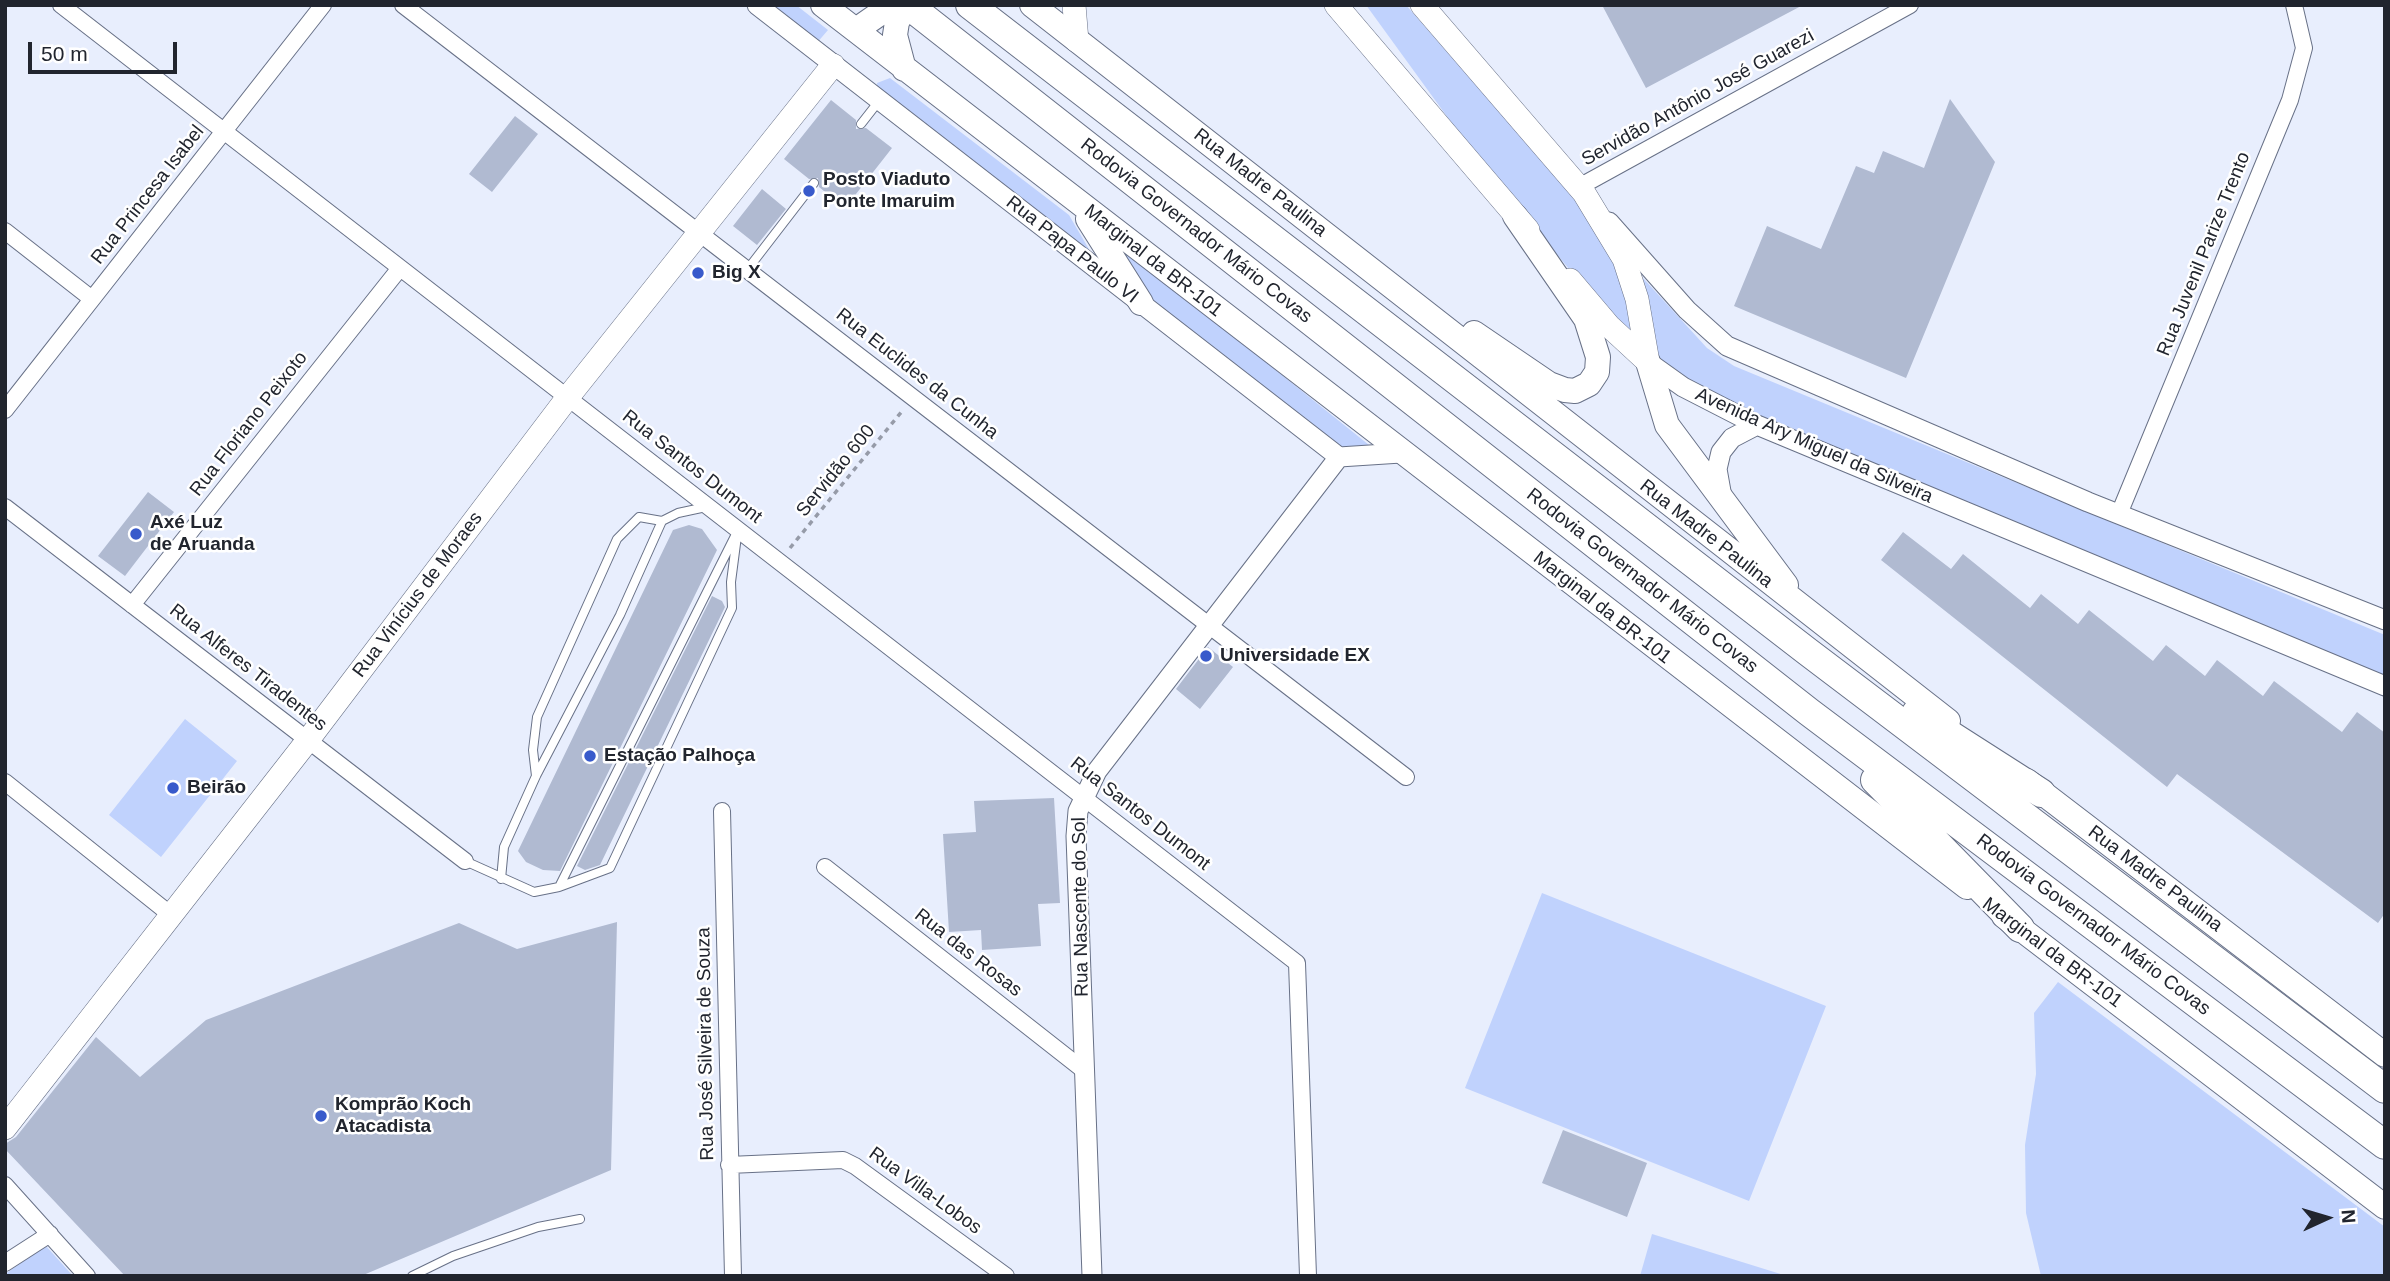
<!DOCTYPE html>
<meta charset="utf-8">
<style>
body{margin:0}
#map{position:relative;width:2390px;height:1281px;overflow:hidden;background:#e8eefd;font-family:Helvetica,sans-serif}
canvas{display:block}
.frame{position:absolute;inset:0;border:7px solid #21252e;pointer-events:none}
.north{position:absolute;left:2292px;top:1183px;width:70px;height:70px;-webkit-text-stroke:5px #fff;paint-order:stroke;rotate:86deg;font-size:19px;font-weight:700;line-height:28px;text-align:center;color:#21252e}
.north::after{content:'';display:block;margin:auto;width:24px;height:32px;background:#21252e;clip-path:polygon(50% 0,100% 100%,50% 72%,0 100%)}
.scale{position:absolute;left:28px;top:42px;width:149px;height:32px;box-sizing:border-box;border:4px solid #21252e;border-top:0;padding-left:9px;font-size:21px;line-height:24px;white-space:nowrap;color:#21252e;-webkit-text-stroke:5px #fff;paint-order:stroke}
</style>
<div id="map">
<canvas width="2390" height="1281"></canvas>
<div class="frame"></div>
<div class="north">N</div>
<div class="scale">50 m</div>
</div>
<script>
const c = document.querySelector('canvas').getContext('2d');
c.lineJoin = 'round';
function fill(path, color) {
  c.fillStyle = color;
  c.fill(path, 'evenodd');
}
function poly(rows) {
  const path = new Path2D();
  for (const r of rows) {
    path.moveTo(r[0], r[1]);
    for (let i = 2; i < r.length; i += 2) path.lineTo(r[i], r[i + 1]);
  }
  return path;
}
function strokePath(path, color, width, dash) {
  c.strokeStyle = color;
  c.lineWidth = width;
  c.lineCap = dash ? 'butt' : 'round';
  c.setLineDash(dash || []);
  c.stroke(path);
}
function drawText(font, color, halo, rows, align = 'center') {
  c.font = font + ' Helvetica,sans-serif';
  c.lineWidth = 5;
  c.setLineDash([]);
  c.textBaseline = 'middle';
  c.strokeStyle = halo;
  c.fillStyle = color;
  for (const [text, x, y, turn = 0] of rows) {
    c.save();
    c.translate(x, y);
    c.rotate((+turn || 0) * Math.PI / 180);
    c.textAlign = isNaN(turn) ? turn : align;
    if (halo) c.strokeText(text, 0, 0);
    c.fillText(text, 0, 0);
    c.restore();
  }
}
const green = poly([
 [766,5,796,5,828,30,816,44],
 [1366,5,1406,5,1576,200,1608,242,1622,278,1640,347,1609,317,1480,162],
 [890,78,1069,215,1097,263,878,94,877,83],
 [1115,241,1374,449,1336,449,1153,301],
 [1643,278,1707,348,1734,366,2385,635,2385,678,1787,433,1654,361],
 [185,719,237,761,161,857,109,815],
 [1542,893,1826,1006,1749,1201,1465,1088],
 [2058,982,2385,1227,2385,1276,2041,1276,2026,1213,2025,1145,2036,1074,2034,1013],
 [1652,1234,1787,1276,1640,1276],
 [46,1246,73,1276,5,1276,5,1274]
]);
const building = poly([
 [1602,5,1803,5,1646,88],
 [1950,99,1995,162,1906,378,1734,306,1767,226,1821,249,1856,166,1874,173,1883,151,1924,168],
 [831,100,856,120,856,129,866,128,892,148,845,208,819,187,818,178,809,179,784,159],
 [515,116,538,134,492,192,469,174],
 [762,189,786,209,757,245,733,226],
 [148,492,174,512,125,576,98,556],
 [689,525,702,529,717,550,560,871,543,870,526,862,518,851,673,530],
 [1903,532,1951,569,1963,554,2030,608,2041,594,2078,624,2089,610,2153,661,2166,645,2205,676,2217,660,2263,696,2274,681,2342,732,2357,712,2385,733,2385,913,2378,923,2177,774,2167,787,1881,560],
 [712,596,722,601,725,607,600,865,585,870,577,866],
 [1208,647,1233,667,1200,709,1176,689],
 [1054,798,1060,903,1038,904,1041,946,982,950,981,930,949,932,943,834,976,832,974,801],
 [617,922,611,1170,361,1276,125,1276,5,1149,5,1144,16,1137,96,1037,140,1077,206,1020,459,923,517,949],
 [1563,1130,1647,1163,1627,1217,1542,1183]
]);
const path = poly([
 [790,548,903,410]
]);
const service = poly([
 [861,124,879,101],
 [747,270,814,183],
 [536,776,533,750,537,717,617,539,639,517,662,521],
 [465,861,534,892,559,887,738,530],
 [501,879,504,847,536,776,620,615,662,521,678,513,706,507],
 [559,887,610,868,732,608,731,582,737,536],
 [412,1276,453,1256,538,1227,580,1219]
]);
const minor = poly([
 [61,5,1297,963,1308,1276],
 [403,5,1406,777],
 [1579,187,1910,5],
 [5,231,92,299],
 [5,410,323,5],
 [5,507,465,861],
 [2119,514,2290,100,2304,48,2294,5],
 [132,605,400,268],
 [5,782,171,915],
 [722,811,733,1276],
 [825,867,1086,1072],
 [729,1165,843,1160,855,1166,1006,1276],
 [5,1185,87,1276],
 [5,1263,50,1234]
]);
const tertiary = poly([
 [757,5,1339,457,1401,453],
 [1609,222,1687,310,1727,346,2088,502,2385,620],
 [1648,362,1683,387,1757,425,2385,686],
 [1722,497,1717,469,1721,452,1732,438,1757,425],
 [1092,1276,1076,836,1078,811,1097,771,1339,457]
]);
const secondary = poly([
 [1074,5,1077,41],
 [1336,5,1528,230],
 [1422,5,1584,193,1624,259,1637,299,1648,362],
 [1570,280,1609,326,1648,362],
 [5,1128,308,740,568,397,833,65]
]);
const primary = poly([
 [823,5,1967,887],
 [1032,5,1948,721],
 [856,30,892,5],
 [904,69,895,35,897,22,907,5],
 [1088,219,1141,303],
 [1474,333,1549,384,1565,390,1575,391,1589,384,1597,372,1598,357,1586,319,1515,216],
 [1648,362,1667,425,1786,585],
 [2027,781,2385,1055],
 [2004,916,2385,1207]
]);
const motorway = poly([
 [908,5,1809,712,2385,1145],
 [970,5,1808,652,2385,1089],
 [1916,713,2041,793],
 [1875,780,2020,928]
]);
const markers = [
 [809,191,7,"#385acb"],
 [698,273,7,"#385acb"],
 [136,534,7,"#385acb"],
 [1206,656,7,"#385acb"],
 [590,756,7,"#385acb"],
 [173,788,7,"#385acb"],
 [321,1116,7,"#385acb"]
];
const streetNames = [
 ["Servidão Antônio José Guarezi",1698,98,-29],
 ["Rua Madre Paulina",1260,183,38],
 ["Rua Princesa Isabel",148,195,-52],
 ["Rodovia Governador Mário Covas",1196,231,38],
 ["Rua Papa Paulo VI",1072,250,38],
 ["Rua Juvenil Parize Trento",2204,254,-68],
 ["Marginal da BR-101",1153,261,38],
 ["Rua Euclides da Cunha",917,374,38],
 ["Rua Floriano Peixoto",249,424,-52],
 ["Avenida Ary Miguel da Silveira",1814,446,24],
 ["Rua Santos Dumont",692,467,38],
 ["Servidão 600",836,471,-51],
 ["Rua Madre Paulina",1706,534,38],
 ["Rodovia Governador Mário Covas",1642,581,38],
 ["Rua Vinícius de Moraes",418,595,-53],
 ["Marginal da BR-101",1602,608,38],
 ["Rua Alferes Tiradentes",248,668,38],
 ["Rua Santos Dumont",1140,814,38],
 ["Rua Madre Paulina",2155,879,37],
 ["Rua Nascente do Sol",1081,907,-91],
 ["Rodovia Governador Mário Covas",2093,925,37],
 ["Rua das Rosas",968,953,38],
 ["Marginal da BR-101",2052,953,37],
 ["Rua José Silveira de Souza",706,1044,-91],
 ["Rua Villa-Lobos",925,1191,36]
];
const poiNames = [
 ["Posto Viaduto",823,180],
 ["Ponte Imaruim",823,202],
 ["Big X",712,273],
 ["Axé Luz",150,523],
 ["de Aruanda",150,545],
 ["Universidade EX",1220,656],
 ["Estação Palhoça",604,756],
 ["Beirão",187,788],
 ["Komprão Koch",335,1105],
 ["Atacadista",335,1127]
];
fill(green, '#c0d2fd');
fill(building, '#b0bad1');
strokePath(service, '#687187', 10);
strokePath(minor, '#687187', 18);
strokePath(tertiary, '#687187', 21);
strokePath(secondary, '#687187', 24);
strokePath(primary, '#687187', 26);
strokePath(motorway, '#687187', 30);
strokePath(path, '#969ba8', 3.5, [5, 5]);
strokePath(service, '#fff', 8);
strokePath(minor, '#fff', 16);
strokePath(tertiary, '#fff', 19);
strokePath(secondary, '#fff', 23);
strokePath(primary, '#fff', 24);
strokePath(motorway, '#fff', 28);
for (const [x, y, r, color] of markers) {
  const dot = new Path2D();
  dot.arc(x, y, r, 0, 2 * Math.PI);
  c.fillStyle = color;
  c.fill(dot);
  strokePath(dot, '#fff', 2.5);
}
drawText('19px', '#21252e', '#fff', streetNames);
drawText('bold 19px', '#21252e', '#fff', poiNames, 'left');
</script>
